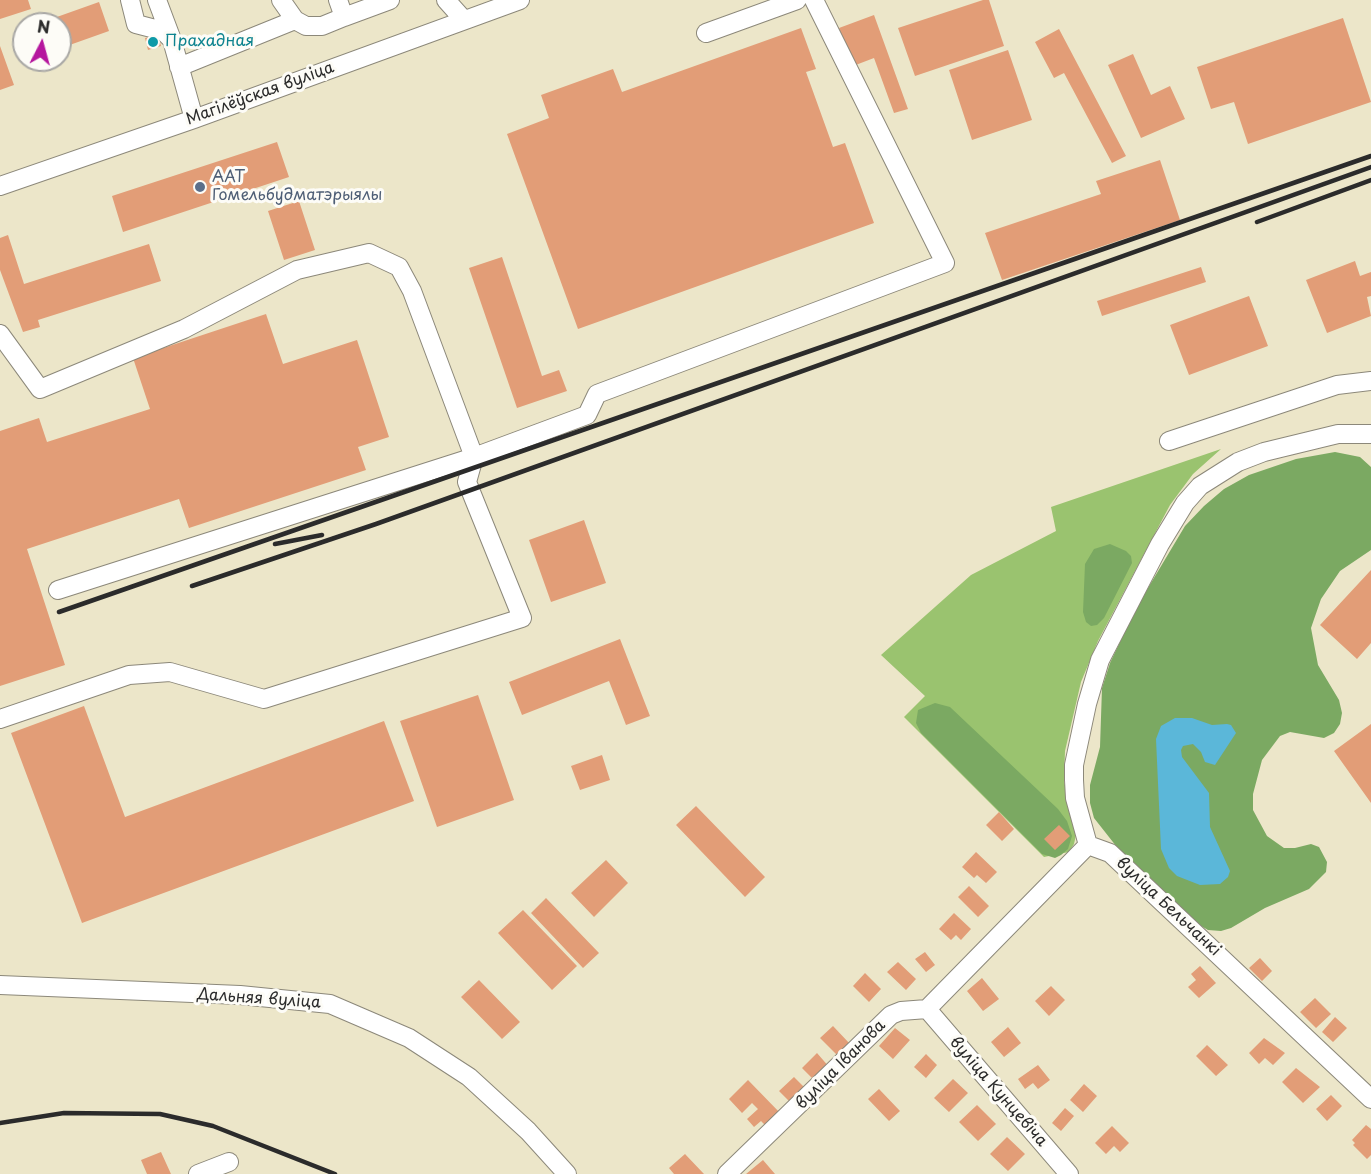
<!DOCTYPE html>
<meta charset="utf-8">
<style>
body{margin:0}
#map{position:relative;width:1371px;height:1174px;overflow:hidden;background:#ece6c9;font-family:"Playpen Sans",sans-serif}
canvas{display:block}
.north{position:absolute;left:12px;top:12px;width:60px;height:60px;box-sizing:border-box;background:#fdfcf7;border:2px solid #a9a8a5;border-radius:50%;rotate:6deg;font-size:16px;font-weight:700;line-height:24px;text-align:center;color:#2b2b2b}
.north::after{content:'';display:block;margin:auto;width:21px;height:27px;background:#b5179e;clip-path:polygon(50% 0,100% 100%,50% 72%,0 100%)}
</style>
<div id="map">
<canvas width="1371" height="1174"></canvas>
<div class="north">N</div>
</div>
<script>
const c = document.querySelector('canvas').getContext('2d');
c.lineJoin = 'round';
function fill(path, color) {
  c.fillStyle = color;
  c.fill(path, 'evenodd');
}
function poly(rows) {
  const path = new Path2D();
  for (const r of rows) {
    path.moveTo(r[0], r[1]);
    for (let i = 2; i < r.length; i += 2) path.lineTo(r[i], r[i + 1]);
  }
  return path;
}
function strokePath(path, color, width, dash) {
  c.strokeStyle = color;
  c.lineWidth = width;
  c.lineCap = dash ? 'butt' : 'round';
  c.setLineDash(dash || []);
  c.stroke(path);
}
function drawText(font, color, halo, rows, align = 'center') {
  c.font = font + ' "Playpen Sans",sans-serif';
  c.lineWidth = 6;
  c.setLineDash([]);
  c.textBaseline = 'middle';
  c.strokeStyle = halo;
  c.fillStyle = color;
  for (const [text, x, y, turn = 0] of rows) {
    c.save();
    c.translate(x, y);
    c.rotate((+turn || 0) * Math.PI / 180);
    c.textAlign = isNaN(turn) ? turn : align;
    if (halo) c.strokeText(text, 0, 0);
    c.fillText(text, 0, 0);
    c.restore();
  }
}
const green = poly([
 [1221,449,1193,474,1170,505,1098,641,1081,682,1065,751,1064,781,1076,835,1074,844,1069,852,1044,857,904,717,925,696,881,655,971,575,1056,531,1051,507]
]);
const forest = poly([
 [1335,452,1360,457,1371,467,1371,550,1340,571,1321,599,1311,628,1318,665,1339,700,1342,713,1340,724,1334,733,1324,738,1290,732,1280,736,1262,760,1253,794,1253,810,1267,836,1284,848,1295,848,1311,844,1319,847,1327,862,1326,872,1309,889,1265,908,1231,928,1221,931,1208,930,1196,923,1120,851,1094,818,1090,803,1090,785,1100,747,1102,688,1110,663,1136,608,1185,526,1204,506,1224,489,1249,475,1296,459],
 [1110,544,1126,551,1131,556,1132,563,1104,618,1097,625,1091,626,1086,622,1083,612,1085,564,1094,549],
 [935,703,950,707,1058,809,1067,821,1072,836,1068,849,1061,855,1055,858,1042,854,921,733,916,723,918,710]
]);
const water = poly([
 [1175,718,1192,718,1212,725,1227,724,1231,725,1236,733,1215,765,1205,762,1201,752,1193,744,1183,746,1181,750,1182,757,1209,793,1210,827,1230,871,1228,877,1220,884,1200,885,1177,876,1169,868,1161,849,1156,739,1161,726]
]);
const building = poly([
 [0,0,28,0,31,9,0,19],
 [983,0,989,0,1004,46,915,76,898,28],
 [99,2,109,31,64,47,60,24,56,24,54,18],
 [874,15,908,109,894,113,874,58,853,66,839,28],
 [1343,18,1371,102,1248,144,1234,102,1211,109,1197,67],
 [801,28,816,69,806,72,833,147,845,143,874,223,578,329,507,134,549,118,541,95,613,69,622,92],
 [1059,29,1126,156,1112,163,1064,73,1054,78,1035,42],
 [158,35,161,46,148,50,145,38],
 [0,46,14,85,0,90],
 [1008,50,1032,120,972,140,949,70],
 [1133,54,1151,95,1170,86,1185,119,1141,138,1108,65],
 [277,142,289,177,123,232,112,196],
 [1160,160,1180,220,1002,280,985,233,1101,194,1096,181],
 [299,201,315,250,284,260,268,211],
 [8,235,24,284,149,244,161,281,38,320,40,327,23,332,0,270,0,238],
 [502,257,542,376,559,370,567,391,517,408,469,268],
 [1355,261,1360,276,1371,272,1371,296,1367,297,1371,316,1327,333,1306,280],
 [1201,267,1206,282,1102,316,1097,301],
 [1249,296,1268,346,1189,375,1170,325],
 [266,314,283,364,357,340,389,437,358,447,366,470,189,528,179,499,27,549,65,665,0,686,0,431,39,418,47,442,150,409,133,358],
 [584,520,606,583,551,602,529,540],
 [1371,570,1371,643,1357,659,1320,625],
 [620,639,650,716,626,725,609,681,522,715,509,682],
 [478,695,514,800,437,827,400,721],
 [84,706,125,817,384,721,414,801,82,923,11,733],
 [1371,724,1371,803,1334,751],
 [602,755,610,780,580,790,571,766],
 [696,806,765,877,745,897,676,825],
 [999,812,1014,829,1002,841,986,825],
 [1059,825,1070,836,1055,850,1044,839],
 [976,852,997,872,986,883,977,875,974,878,962,867],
 [606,860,628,883,594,917,571,893],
 [969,886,989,906,978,917,958,897],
 [546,898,599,953,583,968,531,913],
 [523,910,577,966,552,990,498,933],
 [954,913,971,929,961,940,956,935,951,940,939,929],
 [925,952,935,965,926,972,915,959],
 [1260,958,1272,971,1262,981,1249,968],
 [898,962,916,979,906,990,887,972],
 [1200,966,1216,983,1199,998,1188,987,1196,980,1191,974],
 [865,973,881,989,869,1002,853,986],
 [982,978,999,999,983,1011,967,991],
 [479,980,520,1022,502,1039,461,997],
 [1051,986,1065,1000,1049,1016,1035,1001],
 [1315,998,1331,1014,1316,1028,1300,1012],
 [1335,1017,1347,1028,1333,1042,1322,1032],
 [833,1026,850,1044,837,1055,820,1038],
 [1008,1027,1021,1043,1004,1057,991,1042],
 [895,1028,910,1040,893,1059,879,1046],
 [1264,1038,1285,1053,1273,1065,1265,1058,1259,1064,1249,1053],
 [1207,1045,1228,1065,1216,1076,1196,1056],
 [817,1053,830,1068,816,1082,802,1068],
 [926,1054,937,1065,926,1078,914,1067],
 [1038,1065,1050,1080,1038,1089,1033,1083,1025,1089,1018,1079],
 [1296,1068,1320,1087,1303,1103,1282,1082],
 [794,1077,808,1091,793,1105,779,1091],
 [953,1079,968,1093,949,1112,934,1098],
 [748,1080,782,1115,768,1128,761,1121,754,1127,747,1119,758,1109,752,1103,742,1113,729,1099],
 [1084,1084,1097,1096,1083,1112,1070,1100],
 [879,1089,900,1111,889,1121,868,1099],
 [1331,1095,1342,1106,1327,1121,1316,1109],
 [977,1105,996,1124,978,1141,959,1122],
 [1065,1108,1074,1116,1061,1131,1052,1123],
 [1366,1125,1371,1129,1371,1155,1367,1159,1353,1145,1355,1143,1352,1140],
 [1112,1126,1129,1143,1120,1152,1114,1146,1106,1154,1095,1143],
 [1007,1137,1025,1154,1008,1171,990,1154],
 [161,1152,171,1174,147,1174,141,1160],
 [685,1154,704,1174,674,1174,669,1168],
 [763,1160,775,1174,746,1174]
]);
const minor = poly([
 [130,0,136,24,163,31,172,40,194,119],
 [157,0,172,40],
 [281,0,295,20,306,26,322,26,344,17],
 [338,0,344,17,390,0],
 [446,0,463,19],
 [706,33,797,0],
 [179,67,295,20],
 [0,186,194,119,520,0],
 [0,334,40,389,184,329,297,270,369,253,399,267,412,291,474,457,58,590],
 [1371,434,1338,434,1264,452,1238,462,1200,486,1185,503,1160,544,1100,660,1087,704,1074,765,1074,780,1075,798,1088,845,1110,853,1371,1099],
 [1169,441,1337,385,1371,381],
 [0,719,129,675,170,672,264,699,522,618,467,482,474,457,587,415,597,394,945,263,814,0],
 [0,985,240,995,330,1004,409,1038,469,1077,528,1131,567,1174],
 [927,1009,1069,1174],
 [198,1174,229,1162],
 [727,1174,891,1015,901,1011,927,1009,1088,845]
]);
const rail = poly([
 [1257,222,1371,180],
 [275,544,322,535],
 [192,586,376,524,1371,167],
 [59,612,1371,156],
 [0,1123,64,1113,160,1114,213,1126,335,1174]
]);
const markers = [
 [153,42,6,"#0f9aa8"],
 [200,187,6,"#5c6f8a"]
];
const cultureNames = [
 ["Прахадная",165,42]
];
const streetNames = [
 ["Магілёўская вуліца",260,94,-20],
 ["вуліца Бельчанкі",1168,907,43],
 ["Дальняя вуліца",259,999,4],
 ["вуліца Іванова",841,1065,-45],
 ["вуліца Кунцевіча",998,1092,49]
];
const serviceNames = [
 ["ААТ",212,178],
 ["Гомельбудматэрыялы",212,196]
];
fill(green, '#9ac36f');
fill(forest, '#7ba962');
fill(water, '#5bb7d9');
fill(building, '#e29d77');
strokePath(minor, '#8c887a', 20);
strokePath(minor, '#fff', 18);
strokePath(rail, '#2b2b2b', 4.5);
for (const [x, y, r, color] of markers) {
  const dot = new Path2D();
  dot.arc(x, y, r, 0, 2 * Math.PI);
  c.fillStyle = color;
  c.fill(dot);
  strokePath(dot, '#fdfcf7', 2);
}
drawText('16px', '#0d838f', '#fdfcf7', cultureNames, 'left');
drawText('16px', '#2b2b2b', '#fdfcf7', streetNames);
drawText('16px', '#4e5e75', '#fdfcf7', serviceNames, 'left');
</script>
